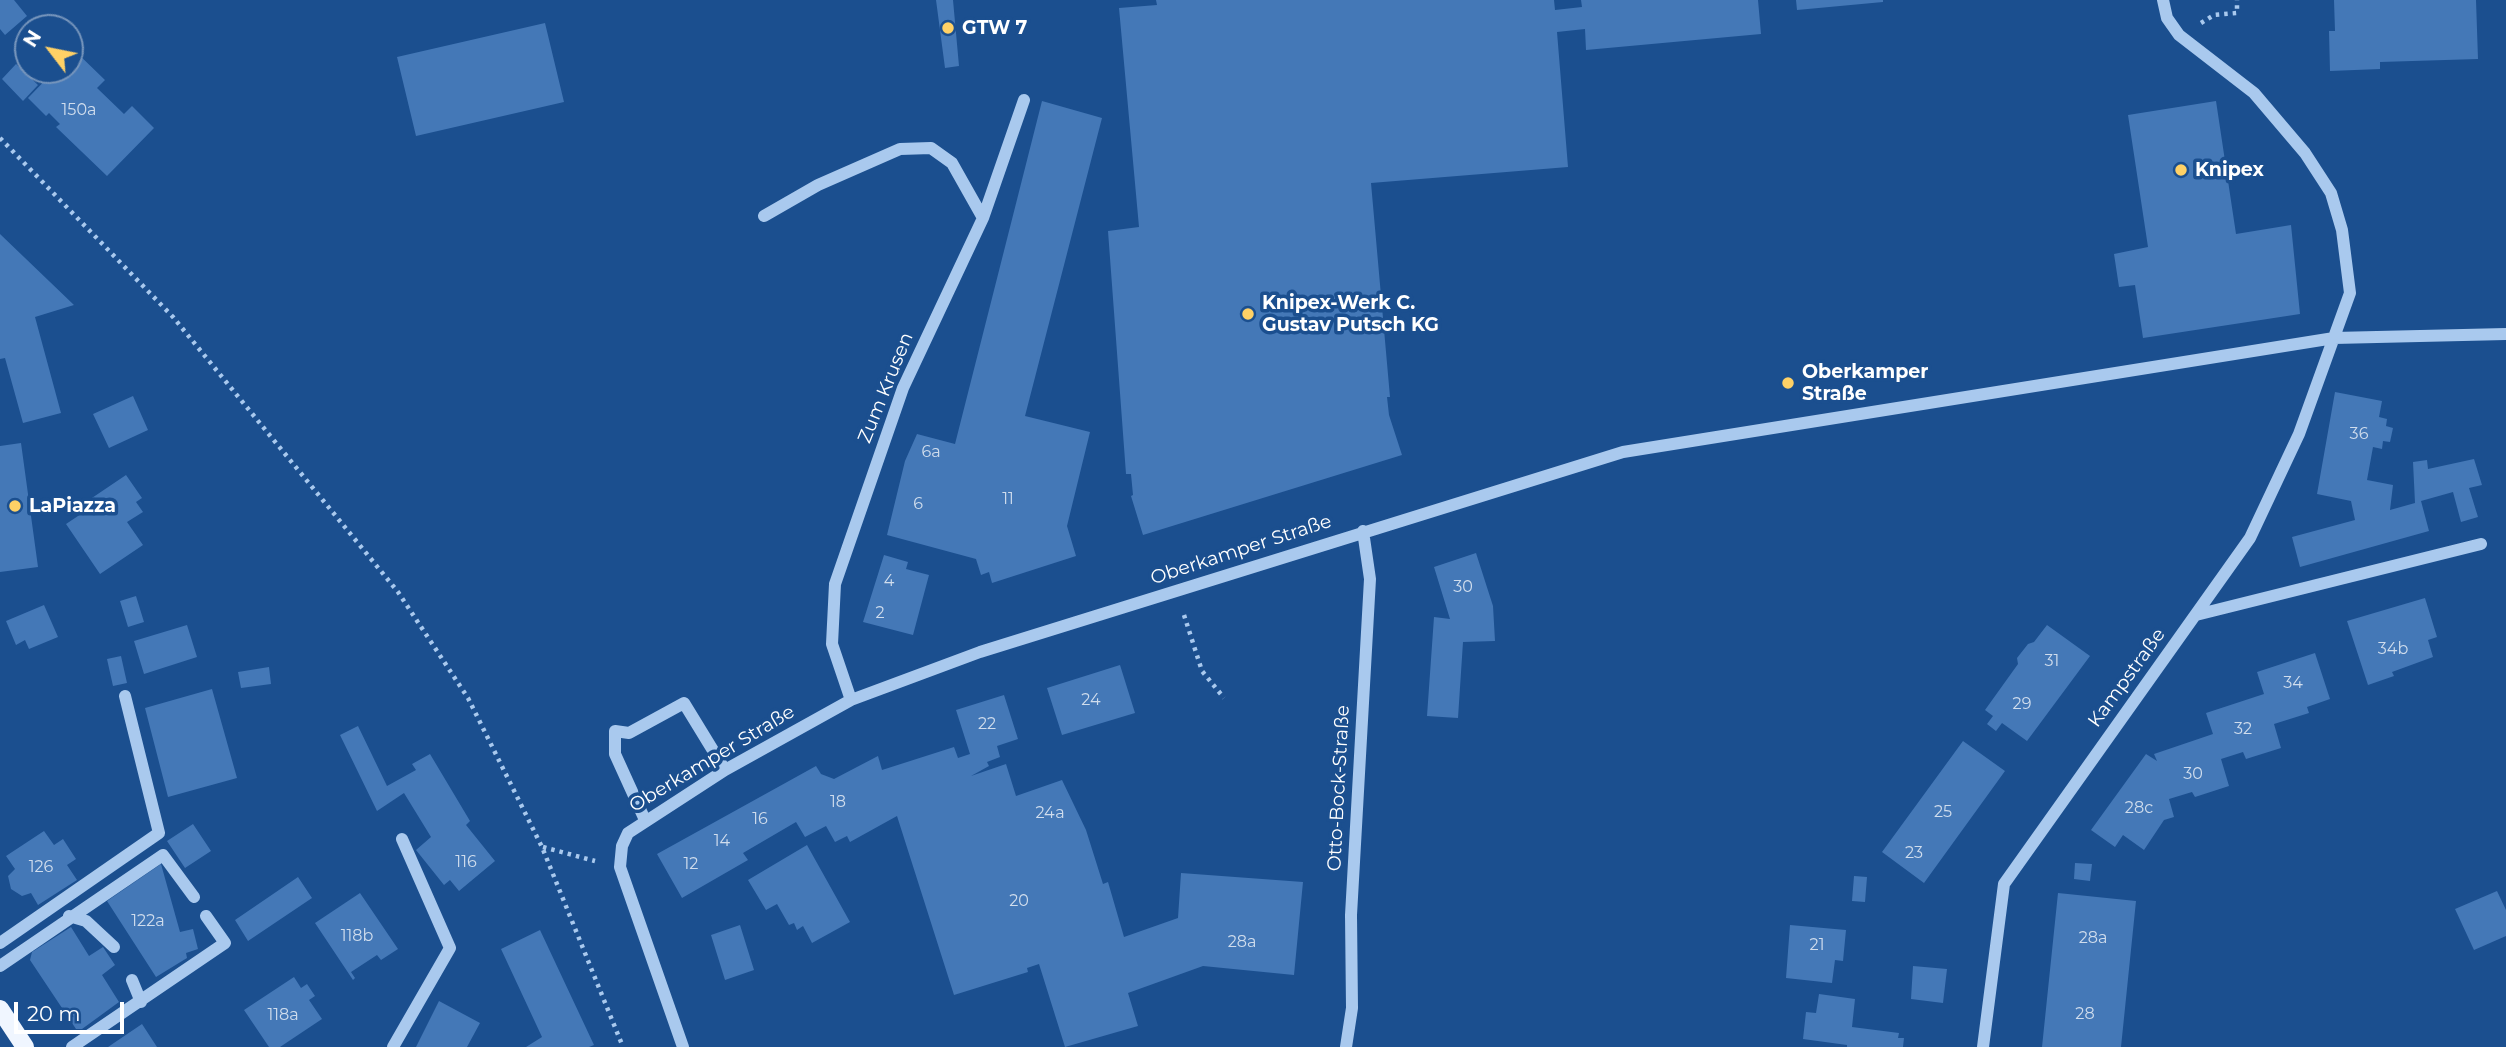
<!DOCTYPE html>
<meta charset="utf-8">
<style>
body{margin:0}
#map{position:relative;width:2506px;height:1047px;overflow:hidden;background:#1b4f8f;font-family:Montserrat,sans-serif}
canvas{display:block}
.north{position:absolute;left:14px;top:14px;width:70px;height:70px;box-sizing:border-box;background:#1b4f8f;border:2px solid #7695bc;border-radius:50%;rotate:302deg;font-size:19px;font-weight:700;line-height:28px;text-align:center;color:#fff}
.north::after{content:'';display:block;margin:auto;width:24px;height:32px;background:#ffd166;clip-path:polygon(50% 0,100% 100%,50% 72%,0 100%)}
.scale{position:absolute;left:14px;top:1002px;width:110px;height:32px;box-sizing:border-box;border:4px solid #fff;border-top:0;padding-left:9px;font-size:21px;line-height:24px;white-space:nowrap;color:#fff;-webkit-text-stroke:5px #1b4f8f;paint-order:stroke}
</style>
<div id="map">
<canvas width="2506" height="1047"></canvas>
<div class="north">N</div>
<div class="scale">20 m</div>
</div>
<script>
const c = document.querySelector('canvas').getContext('2d');
c.lineJoin = 'round';
function fill(path, color) {
  c.fillStyle = color;
  c.fill(path, 'evenodd');
}
function poly(rows) {
  const path = new Path2D();
  for (const r of rows) {
    path.moveTo(r[0], r[1]);
    for (let i = 2; i < r.length; i += 2) path.lineTo(r[i], r[i + 1]);
  }
  return path;
}
function strokePath(path, color, width, dash) {
  c.strokeStyle = color;
  c.lineWidth = width;
  c.lineCap = dash ? 'butt' : 'round';
  c.setLineDash(dash || []);
  c.stroke(path);
}
function drawText(font, color, halo, rows, align = 'center') {
  c.font = font + ' Montserrat,sans-serif';
  c.lineWidth = 7;
  c.setLineDash([]);
  c.textBaseline = 'middle';
  c.strokeStyle = halo;
  c.fillStyle = color;
  for (const [text, x, y, turn = 0] of rows) {
    c.save();
    c.translate(x, y);
    c.rotate((+turn || 0) * Math.PI / 180);
    c.textAlign = isNaN(turn) ? turn : align;
    if (halo) c.strokeText(text, 0, 0);
    c.fillText(text, 0, 0);
    c.restore();
  }
}
const building = poly([
 [0,0,14,0,27,16,5,35,0,29],
 [936,0,953,0,959,66,945,68],
 [1156,0,1554,0,1555,10,1582,7,1581,0,1758,0,1761,34,1586,50,1585,29,1557,32,1568,167,1371,183,1390,397,1387,397,1389,415,1402,455,1143,535,1131,496,1133,495,1131,474,1126,474,1108,231,1139,227,1119,8,1157,5],
 [1796,0,1883,0,1883,2,1797,10],
 [2334,0,2476,0,2478,59,2380,62,2380,69,2330,71,2329,31,2335,31],
 [545,23,564,102,416,136,397,57],
 [74,50,105,80,97,88,124,114,132,106,154,128,107,176,56,127,60,124,49,113,46,116,28,98,55,70,70,70,70,55],
 [16,64,38,85,23,101,2,79],
 [1042,101,1102,118,1025,416,1090,432,1067,526,1076,556,992,583,989,572,981,575,976,559,887,535,905,461,917,434,955,444],
 [2216,101,2236,234,2291,225,2300,314,2143,338,2135,285,2119,287,2114,254,2148,247,2128,115],
 [0,234,74,305,35,317,61,413,23,423,5,358,0,359],
 [2335,392,2382,401,2379,417,2387,419,2386,426,2393,428,2390,442,2383,441,2382,449,2373,447,2367,480,2393,485,2390,510,2415,503,2413,462,2427,460,2428,469,2474,459,2482,485,2469,488,2478,517,2461,522,2453,492,2421,501,2429,531,2300,567,2292,537,2355,520,2351,501,2317,494],
 [133,396,148,430,109,448,93,414],
 [21,443,38,567,0,572,0,446],
 [126,475,142,498,136,502,143,512,127,522,143,545,100,574,66,524,87,510,83,504],
 [1476,553,1493,606,1495,641,1463,642,1458,718,1427,716,1434,617,1450,619,1434,567],
 [884,555,908,562,906,569,929,575,913,635,863,622],
 [136,596,144,622,128,627,120,601],
 [2425,598,2437,637,2428,640,2433,657,2392,672,2394,676,2368,685,2347,621],
 [44,605,58,637,29,649,25,640,16,645,6,621],
 [187,625,197,657,144,674,134,641],
 [2047,625,2090,656,2027,741,2002,723,1996,731,1987,724,1993,716,1985,710,2018,664,2017,658,2028,644,2034,642],
 [2315,653,2330,699,2307,707,2309,713,2274,724,2281,748,2246,759,2243,752,2221,759,2229,786,2195,797,2192,792,2169,799,2174,817,2164,820,2144,850,2123,835,2115,847,2091,830,2146,754,2157,761,2154,754,2213,734,2206,713,2264,694,2257,672],
 [121,656,127,683,113,686,107,659],
 [1120,665,1135,713,1062,735,1047,688],
 [269,667,271,684,241,688,238,672],
 [212,689,237,778,168,797,145,708],
 [1004,695,1018,739,997,746,1000,757,987,762,989,766,971,776,1006,764,1016,796,1062,780,1086,830,1103,884,1108,882,1124,937,1178,918,1181,873,1303,882,1294,975,1203,966,1128,993,1138,1026,1065,1047,1039,964,1027,968,1028,972,954,995,897,816,850,842,847,836,835,842,826,826,805,837,796,822,743,853,748,860,682,898,657,854,816,766,821,774,834,779,878,756,882,770,954,747,958,758,970,754,956,710],
 [358,726,387,786,416,770,412,764,430,754,470,821,466,825,495,861,459,891,450,880,444,885,416,850,431,837,404,793,377,811,340,735],
 [1963,741,2005,771,1924,883,1882,852],
 [193,824,211,851,185,868,167,841],
 [44,831,54,845,63,839,76,859,67,865,77,880,38,905,31,893,22,896,11,889,8,876,15,869,6,856],
 [807,845,850,922,812,943,803,926,797,930,794,923,789,925,777,904,766,910,748,880],
 [2075,863,2092,864,2090,881,2074,879],
 [161,864,180,932,193,929,198,949,186,953,187,958,156,977,107,901],
 [1854,876,1867,877,1865,902,1852,901],
 [298,877,312,898,248,941,235,920],
 [2497,891,2506,910,2506,936,2474,950,2455,909],
 [360,893,398,949,381,960,377,955,351,972,355,978,353,980,315,923],
 [2058,893,2136,901,2121,1047,2042,1047],
 [740,925,754,970,725,980,711,935],
 [1790,925,1846,930,1843,961,1835,960,1832,983,1786,978],
 [71,927,89,956,103,947,115,965,102,975,119,1002,82,1029,76,1029,30,960,32,952],
 [540,930,594,1045,589,1047,526,1047,542,1037,501,949],
 [1913,966,1947,969,1943,1003,1911,999],
 [294,977,301,988,307,984,315,996,309,1000,322,1019,280,1047,269,1047,244,1010],
 [1819,994,1855,999,1852,1027,1899,1033,1898,1038,1904,1038,1903,1047,1847,1047,1847,1045,1803,1039,1806,1012,1816,1013],
 [439,1001,480,1023,467,1047,416,1047],
 [142,1024,157,1047,108,1047]
]);
const path = poly([
 [2201,23,2214,15,2237,13,2237,0],
 [0,138,173,317,398,592,468,698,542,847,623,1047],
 [1184,615,1202,671,1224,698],
 [543,847,595,861]
]);
const minor = poly([
 [764,216,818,185,900,149,931,148,952,163,983,218],
 [2196,615,2481,544],
 [851,700,832,644,835,584,903,388,983,218,1024,100],
 [645,820,615,754,615,731,629,733,684,703,725,770],
 [69,916,86,921,114,947],
 [0,943,159,833,125,696],
 [0,966,163,855,194,897],
 [132,980,141,1002],
 [72,1047,225,943,206,916],
 [393,1047,450,948,402,839],
 [683,1047,620,867,622,846,628,833,725,770,851,700,980,652,1623,452,2334,338,2506,334],
 [1346,1047,1352,1008,1351,915,1370,579,1363,531],
 [1983,1047,2004,884,2250,538,2299,434,2350,293,2342,230,2331,193,2305,153,2254,93,2179,35,2167,18,2163,0]
]);
const major = poly([
 [0,1009,25,1047]
]);
const markers = [
 [948,28,7,"#ffd166"],
 [2181,170,7,"#ffd166"],
 [1248,314,7,"#ffd166"],
 [1788,383,7,"#ffd166"],
 [15,506,7,"#ffd166"]
];
const numberNames = [
 ["150a",79,110],
 ["36",2359,434],
 ["6a",931,452],
 ["11",1008,499],
 ["6",918,504],
 ["4",889,581],
 ["30",1463,587],
 ["2",880,613],
 ["34b",2393,649],
 ["31",2052,661],
 ["34",2293,683],
 ["24",1091,700],
 ["29",2022,704],
 ["22",987,724],
 ["32",2243,729],
 ["30",2193,774],
 ["18",838,802],
 ["28c",2139,808],
 ["25",1943,812],
 ["24a",1050,813],
 ["16",760,819],
 ["14",722,841],
 ["23",1914,853],
 ["116",466,862],
 ["12",691,864],
 ["126",41,867],
 ["20",1019,901],
 ["122a",148,921],
 ["118b",357,936],
 ["28a",2093,938],
 ["28a",1242,942],
 ["21",1817,945],
 ["28",2085,1014],
 ["118a",283,1015]
];
const poiNames = [
 ["GTW 7",962,28],
 ["Knipex",2195,170],
 ["Knipex-Werk C.",1262,303],
 ["Gustav Putsch KG",1262,325],
 ["Oberkamper",1802,372],
 ["Straße",1802,394],
 ["LaPiazza",29,506]
];
const streetNames = [
 ["Zum Krusen",886,388,-68],
 ["Oberkamper Straße",1241,550,-18],
 ["Kampstraße",2127,678,-54],
 ["Oberkamper Straße",712,759,-31],
 ["Otto-Bock-Straße",1339,788,-87]
];
fill(building, '#4478b7');
strokePath(path, '#a9c9ee', 4.5, [3.5, 5]);
strokePath(minor, '#a9c9ee', 12);
strokePath(major, '#f0f6ff', 18);
for (const [x, y, r, color] of markers) {
  const dot = new Path2D();
  dot.arc(x, y, r, 0, 2 * Math.PI);
  c.fillStyle = color;
  c.fill(dot);
  strokePath(dot, '#1b4f8f', 2.5);
}
drawText('16px', '#d0dded', null, numberNames);
drawText('bold 19px', '#fff', '#1b4f8f', poiNames, 'left');
drawText('19px', '#fff', '#1b4f8f', streetNames);
</script>
